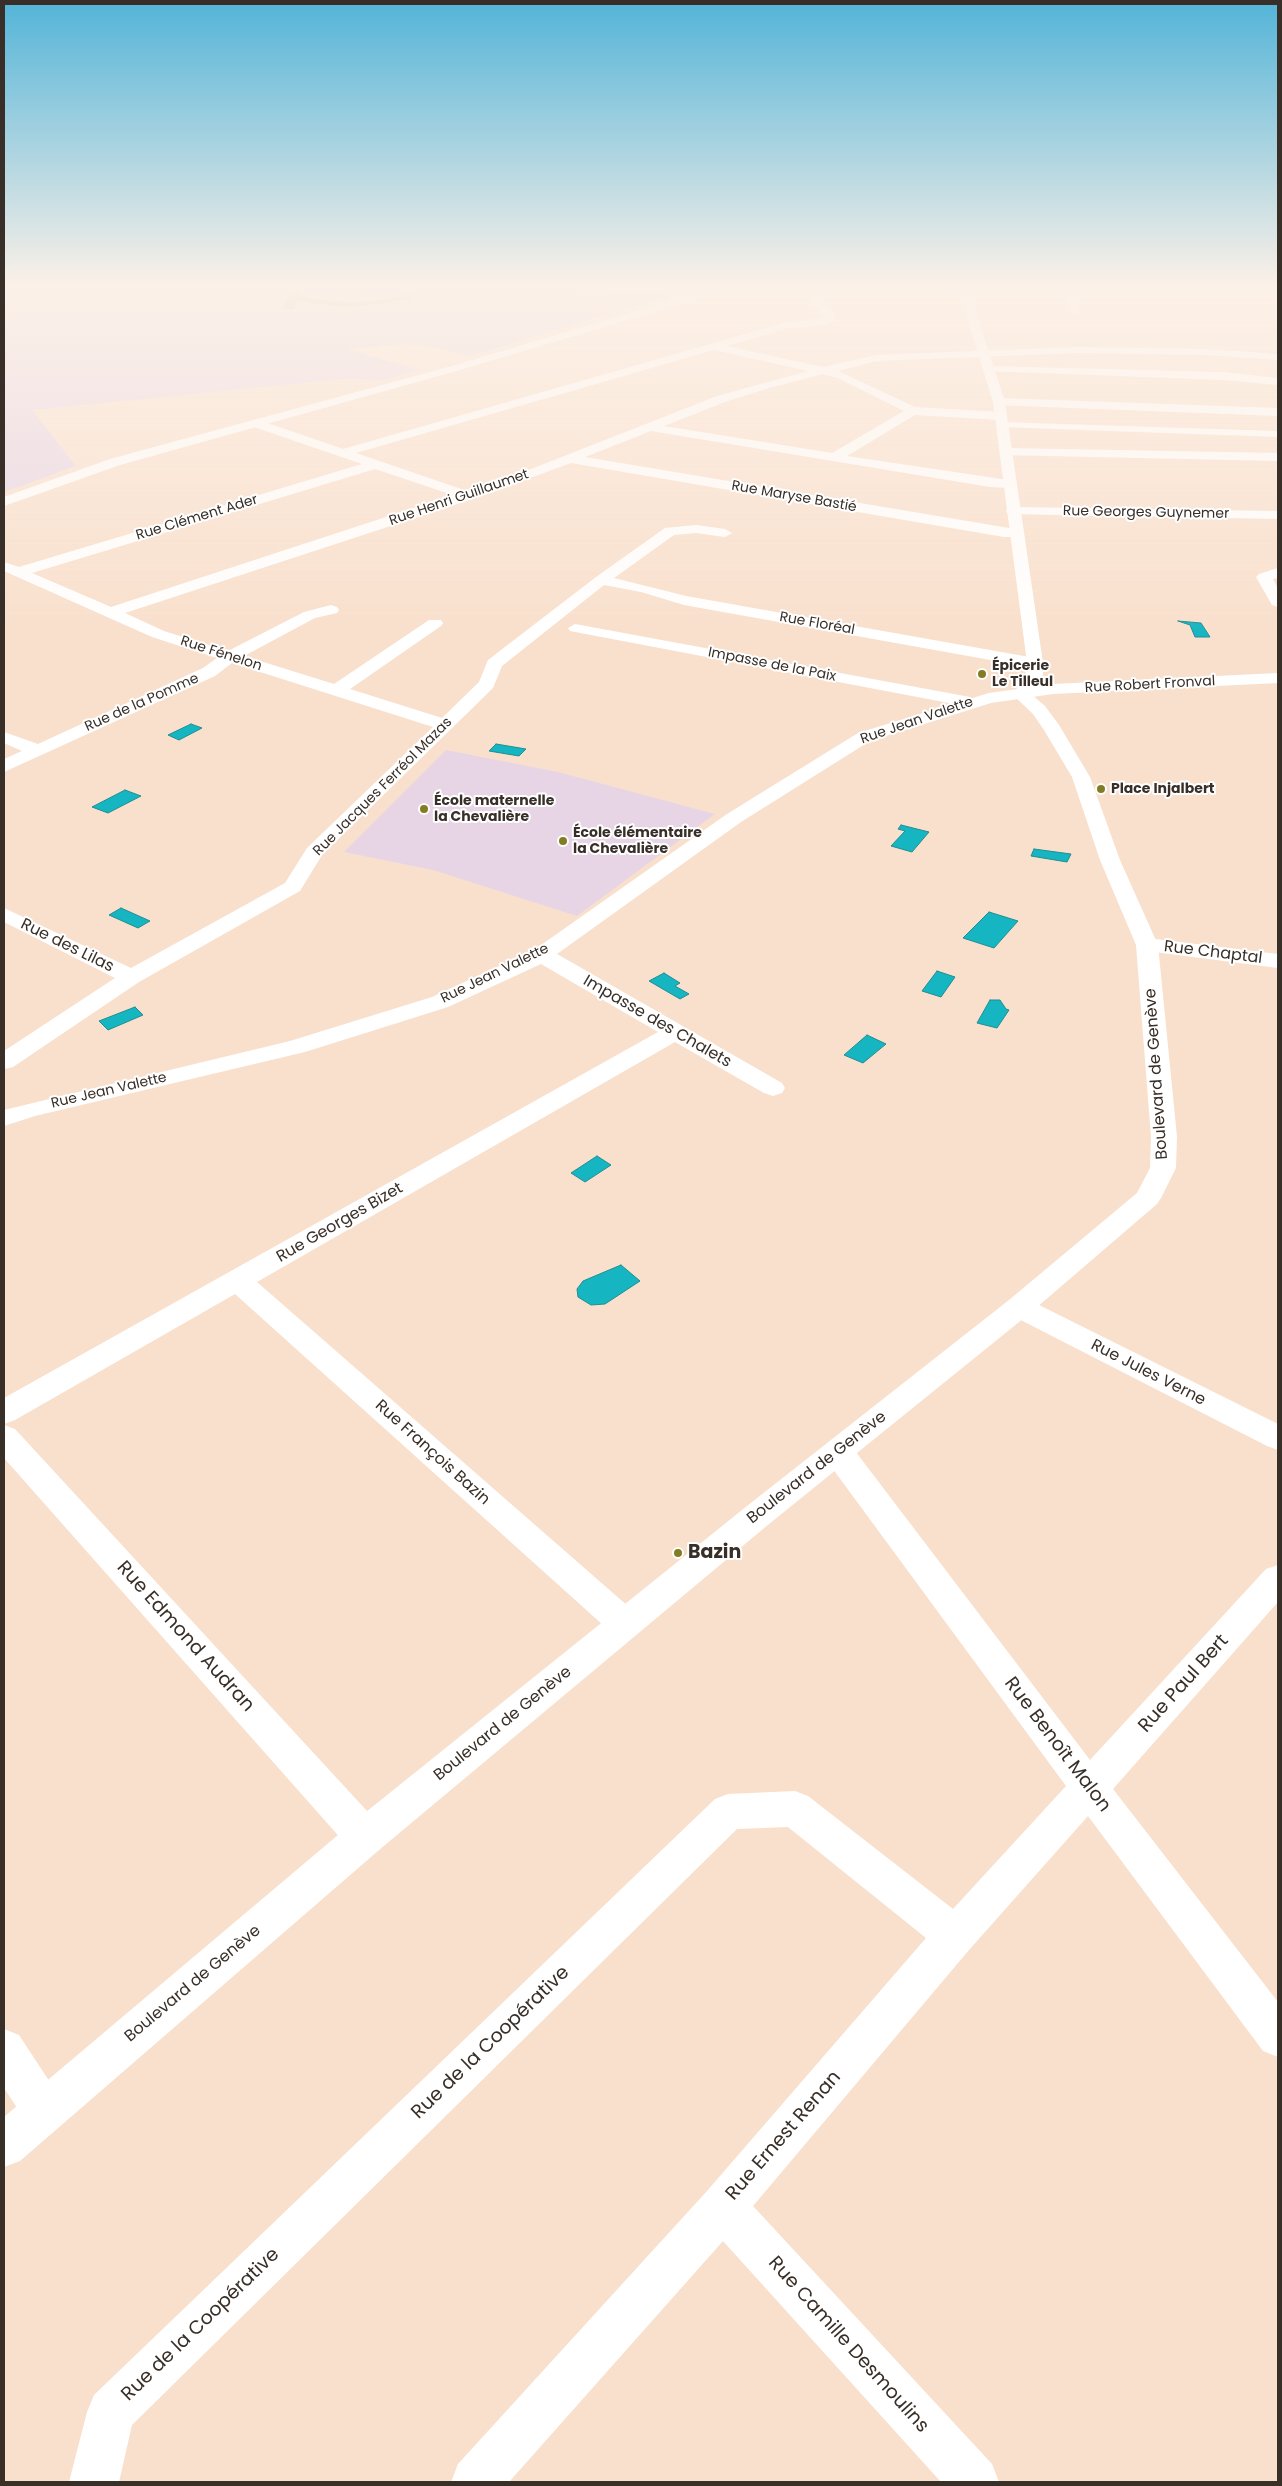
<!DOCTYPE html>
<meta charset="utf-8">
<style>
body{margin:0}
#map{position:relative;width:1282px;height:2486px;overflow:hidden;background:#f9e0cd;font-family:Poppins,sans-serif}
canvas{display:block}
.frame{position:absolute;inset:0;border:5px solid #382f28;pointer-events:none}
</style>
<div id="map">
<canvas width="1282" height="2486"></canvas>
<div class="frame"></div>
</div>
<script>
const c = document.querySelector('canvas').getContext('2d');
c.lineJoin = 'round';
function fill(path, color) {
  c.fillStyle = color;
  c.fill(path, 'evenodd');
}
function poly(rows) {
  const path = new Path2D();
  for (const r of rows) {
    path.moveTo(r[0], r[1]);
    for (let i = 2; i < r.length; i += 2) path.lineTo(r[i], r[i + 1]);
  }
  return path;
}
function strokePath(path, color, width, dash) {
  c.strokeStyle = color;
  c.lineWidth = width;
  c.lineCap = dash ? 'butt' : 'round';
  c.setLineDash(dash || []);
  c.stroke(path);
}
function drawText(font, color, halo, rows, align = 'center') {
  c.font = font + ' Poppins,sans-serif';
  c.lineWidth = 4;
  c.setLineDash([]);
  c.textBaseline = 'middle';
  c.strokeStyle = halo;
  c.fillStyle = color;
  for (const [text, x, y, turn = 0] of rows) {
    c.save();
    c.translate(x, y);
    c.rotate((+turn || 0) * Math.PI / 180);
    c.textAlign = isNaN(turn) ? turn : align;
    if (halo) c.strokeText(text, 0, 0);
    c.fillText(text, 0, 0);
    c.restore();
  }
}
const education = poly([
 [4,288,575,288,676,294,470,356,414,343,347,349,419,370,384,380,344,379,32,410,76,466,4,492],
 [446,750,558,772,715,814,577,916,433,870,344,852]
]);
const green = poly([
 [290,288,301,288,300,292,309,298,348,303,379,301,400,296,410,288,423,288,422,292,408,299,379,304,344,307,297,301,294,309,284,309]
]);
const water = poly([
 [1178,621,1201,623,1210,637,1195,637,1190,625,1178,621],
 [191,724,202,728,179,740,168,735,191,724],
 [496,744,526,749,519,756,489,751,496,744],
 [125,790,141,796,108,813,92,807,125,790],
 [901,825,929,832,912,852,891,846,905,831,898,829,901,825],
 [1034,849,1071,854,1067,862,1031,856,1034,849],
 [121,908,150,921,138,928,109,915,121,908],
 [989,912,1018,921,994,948,963,938,989,912],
 [937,971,955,977,941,997,922,991,937,971],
 [664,973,680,983,675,986,689,994,680,999,649,981,664,973],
 [990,1000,1000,1000,1006,1009,1009,1010,997,1028,977,1023,990,1000],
 [135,1007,143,1015,108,1030,99,1021,135,1007],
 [867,1035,886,1044,863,1063,844,1055,867,1035],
 [597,1156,611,1165,585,1182,571,1173,597,1156],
 [621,1265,640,1281,605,1304,591,1305,578,1297,577,1289,583,1281,621,1265]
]);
const pedestrian = poly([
 [1002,422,1278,431,1278,437,998,427,998,423,1002,422],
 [575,624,970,697,978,702,970,707,570,631,568,628,575,624]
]);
const minor = poly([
 [1068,288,1078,288,1078,313,1074,314,1069,311,1068,288],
 [815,296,819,297,836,317,836,321,824,325,789,328,727,346,823,367,876,355,1077,347,1206,349,1278,354,1278,360,1206,355,1077,353,876,361,838,371,915,407,1001,412,1007,416,1001,420,915,415,847,456,1015,481,1017,484,1010,488,990,487,651,431,585,457,1021,530,1023,533,1021,536,1016,537,1004,537,571,463,473,499,125,613,164,631,228,651,304,612,331,605,337,607,339,610,337,613,315,618,244,656,334,684,429,620,441,620,443,623,441,626,350,689,442,718,479,682,488,660,596,577,665,528,696,525,725,529,732,533,725,537,696,533,674,535,614,578,686,596,1035,658,1041,659,1043,663,1041,667,1035,668,684,605,641,592,604,585,502,666,493,688,322,855,300,891,139,982,13,1067,4,1069,4,1051,115,978,4,922,4,908,131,968,285,883,307,848,433,727,232,663,215,676,4,772,4,759,22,751,4,743,4,732,38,744,203,668,217,658,152,637,4,571,4,562,19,567,362,464,251,426,249,423,251,420,259,420,343,449,784,323,825,318,810,299,815,296],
 [714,350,808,371,717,396,521,473,467,491,356,453,714,350],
 [823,374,838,378,904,411,832,453,664,426,725,402,769,388,823,374],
 [375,469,453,495,111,607,32,573,375,469],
 [990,366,1224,372,1278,378,1278,385,1224,380,986,371,986,367,990,366],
 [999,398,1278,408,1278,416,995,405,993,402,999,398],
 [1006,448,1278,453,1278,461,1001,455,999,452,1006,448],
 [1013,507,1278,511,1278,519,1008,514,1006,511,1008,508,1013,507],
 [1278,568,1278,578,1273,579,1278,589,1278,607,1272,605,1256,577,1259,574,1278,568],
 [1278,673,1278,683,1053,694,991,703,870,741,741,822,557,954,782,1083,785,1088,782,1093,773,1096,764,1093,675,1042,257,1282,637,1614,642,1624,637,1634,625,1639,613,1634,235,1294,15,1420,4,1424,4,1398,658,1032,541,964,448,1007,305,1052,35,1116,4,1126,4,1110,290,1041,432,997,534,950,727,814,858,733,989,693,1053,684,1278,673],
 [1147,938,1278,954,1278,968,1139,950,1136,945,1139,940,1147,938],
 [1019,1297,1029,1300,1278,1424,1278,1450,1267,1446,1009,1314,1005,1307,1009,1300,1019,1297],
 [4,1425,15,1429,379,1824,384,1837,379,1850,365,1855,351,1850,4,1458,4,1425],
 [838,1440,849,1443,1090,1760,1266,1569,1278,1565,1278,1602,1113,1789,1278,2002,1278,2057,1263,2051,1088,1816,969,1950,753,2206,992,2464,999,2482,941,2482,723,2241,509,2482,451,2482,458,2464,707,2191,926,1938,788,1827,737,1829,132,2425,119,2482,69,2482,87,2412,94,2395,715,1799,728,1794,795,1791,808,1796,953,1909,1066,1786,827,1461,822,1452,827,1443,838,1440],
 [4,2029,19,2035,59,2096,66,2111,59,2126,44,2133,29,2126,4,2088,4,2029]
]);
const tertiary = poly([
 [704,288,718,288,698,299,460,370,120,465,4,506,4,497,110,459,452,366,690,295,704,288],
 [958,288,968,288,1005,402,1043,663,1043,680,1031,694,1045,706,1059,725,1090,777,1120,860,1158,945,1177,1137,1176,1168,1161,1198,1157,1204,1029,1314,769,1524,379,1850,20,2161,4,2167,4,2117,351,1824,747,1506,1009,1300,1137,1193,1150,1168,1151,1137,1136,945,1100,860,1072,777,1044,730,1033,714,1012,694,1025,679,1027,663,993,402,958,288]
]);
const markers = [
 [982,674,5,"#837c22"],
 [1101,789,5,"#837c22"],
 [424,809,5,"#837c22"],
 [563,841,5,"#837c22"],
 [678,1553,5,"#837c22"]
];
const farStreetnames = [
 ["Rue Maryse Bastié",794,497,10],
 ["Rue Henri Guillaumet",459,498,-19],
 ["Rue Georges Guynemer",1146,513,1],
 ["Rue Clément Ader",197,518,-17],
 ["Rue Floréal",817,624,10],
 ["Rue Fénelon",221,654,18],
 ["Impasse de la Paix",772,665,11],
 ["Rue Robert Fronval",1150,685,-3],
 ["Rue de la Pomme",142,703,-24],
 ["Rue Jean Valette",917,721,-19],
 ["Rue Jacques Ferréol Mazas",383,787,-45],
 ["Rue Jean Valette",495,974,-26],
 ["Rue Jean Valette",109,1091,-13]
];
const farPoinames = [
 ["Épicerie",992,666],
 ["Le Tilleul",992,682],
 ["Place Injalbert",1111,789],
 ["École maternelle",434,801],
 ["la Chevalière",434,817],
 ["École élémentaire",573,833],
 ["la Chevalière",573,849]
];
const streetNames = [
 ["Rue des Lilas",67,946,26],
 ["Rue Chaptal",1213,953,7],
 ["Impasse des Chalets",657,1022,30],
 ["Boulevard de Genève",1157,1074,-94],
 ["Rue Georges Bizet",340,1223,-30],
 ["Rue Jules Verne",1148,1373,27],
 ["Rue François Bazin",432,1453,42],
 ["Boulevard de Genève",817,1468,-38],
 ["Boulevard de Genève",503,1724,-39],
 ["Boulevard de Genève",193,1984,-40]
];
const nearPoinames = [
 ["Bazin",688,1553]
];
const nearStreetnames = [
 ["Rue Edmond Audran",185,1637,48],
 ["Rue Paul Bert",1184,1684,-48],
 ["Rue Benoît Malon",1057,1745,53],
 ["Rue de la Coopérative",491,2043,-44],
 ["Rue Ernest Renan",784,2136,-49],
 ["Rue de la Coopérative",201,2325,-44],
 ["Rue Camille Desmoulins",848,2345,48]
];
fill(education, '#e7d5e5');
fill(green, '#9cc377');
fill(water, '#15b5c1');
strokePath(water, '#208d93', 1);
fill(pedestrian, '#fff');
fill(minor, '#fff');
fill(tertiary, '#fff');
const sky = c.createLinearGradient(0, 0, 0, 636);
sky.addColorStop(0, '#53b4d8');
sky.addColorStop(0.45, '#fcf1e8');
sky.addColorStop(1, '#fcf1e800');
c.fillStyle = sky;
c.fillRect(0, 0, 1282, 636);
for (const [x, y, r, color] of markers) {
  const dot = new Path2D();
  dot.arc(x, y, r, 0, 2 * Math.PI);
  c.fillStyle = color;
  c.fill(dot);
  strokePath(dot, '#fff', 2);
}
drawText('14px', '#382f28', '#fff', farStreetnames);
drawText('bold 14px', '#382f28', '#fff', farPoinames, 'left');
drawText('16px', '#382f28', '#fff', streetNames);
drawText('bold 19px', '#382f28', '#fff', nearPoinames, 'left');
drawText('19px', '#382f28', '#fff', nearStreetnames);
</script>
